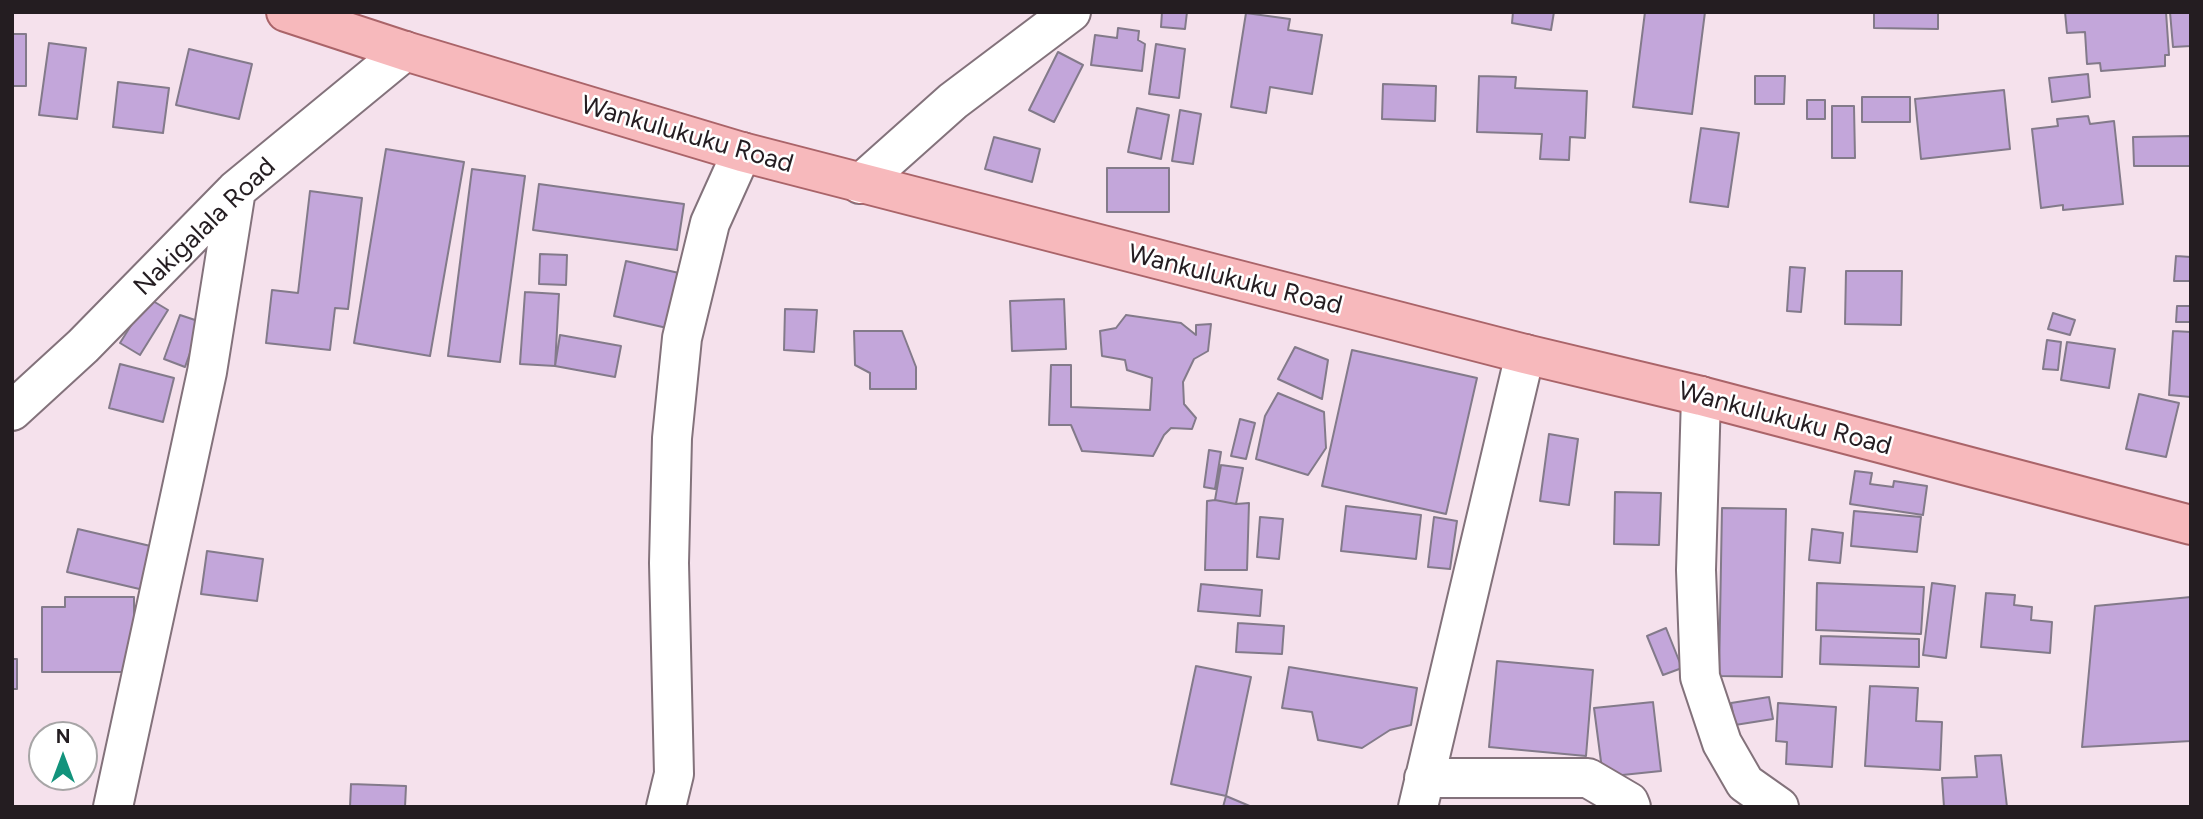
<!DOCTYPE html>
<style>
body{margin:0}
#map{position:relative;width:2203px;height:819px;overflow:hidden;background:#f5e1ec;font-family:Figtree,sans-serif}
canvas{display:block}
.frame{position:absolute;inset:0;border:14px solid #241d21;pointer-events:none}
.north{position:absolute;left:28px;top:721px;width:70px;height:70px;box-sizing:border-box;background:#fff;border:2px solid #a7a5a6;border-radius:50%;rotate:0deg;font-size:19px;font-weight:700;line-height:28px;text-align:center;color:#241d21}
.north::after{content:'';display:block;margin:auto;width:24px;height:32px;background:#12937c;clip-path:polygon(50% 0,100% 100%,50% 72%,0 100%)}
</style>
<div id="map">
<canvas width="2203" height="819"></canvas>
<div class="frame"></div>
<div class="north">N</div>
</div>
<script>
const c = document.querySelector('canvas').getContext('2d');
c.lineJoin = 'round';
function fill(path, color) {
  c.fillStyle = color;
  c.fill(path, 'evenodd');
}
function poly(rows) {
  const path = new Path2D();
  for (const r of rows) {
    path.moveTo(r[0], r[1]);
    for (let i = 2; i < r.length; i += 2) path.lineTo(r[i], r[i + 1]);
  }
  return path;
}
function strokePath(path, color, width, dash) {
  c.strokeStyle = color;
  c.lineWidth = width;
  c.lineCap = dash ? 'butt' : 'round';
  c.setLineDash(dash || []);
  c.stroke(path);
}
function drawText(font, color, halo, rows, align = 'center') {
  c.font = font + ' Figtree,sans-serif';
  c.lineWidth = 5;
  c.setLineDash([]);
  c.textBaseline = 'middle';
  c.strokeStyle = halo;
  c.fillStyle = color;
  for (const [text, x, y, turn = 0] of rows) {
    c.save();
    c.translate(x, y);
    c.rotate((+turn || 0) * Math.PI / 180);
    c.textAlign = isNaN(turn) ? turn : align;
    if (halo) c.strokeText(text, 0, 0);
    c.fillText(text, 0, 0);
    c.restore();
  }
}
const building = poly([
 [1162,12,1187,12,1185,29,1161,27,1162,12],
 [1513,12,1554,12,1551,30,1512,23,1513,12],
 [1645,12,1705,12,1692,114,1633,107,1645,12],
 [1874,12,1938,12,1938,29,1874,28,1874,12],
 [2065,12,2166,12,2169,55,2165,55,2165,66,2101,71,2100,63,2087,64,2085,32,2067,33,2065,12],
 [2170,12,2191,12,2191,46,2173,47,2170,12],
 [1246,13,1290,19,1288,30,1322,35,1312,94,1270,87,1266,113,1231,107,1246,13],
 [1118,28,1139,31,1138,40,1145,44,1142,71,1091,65,1095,35,1117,38,1118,28],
 [12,34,26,34,26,86,12,86,12,34],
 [49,43,86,48,77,119,39,115,49,43],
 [1156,44,1185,49,1179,98,1149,94,1156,44],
 [189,49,252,64,239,119,176,105,189,49],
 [1058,52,1083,65,1054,122,1029,110,1058,52],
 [2088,74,2090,97,2052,102,2049,78,2088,74],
 [1479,76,1516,77,1515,88,1587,91,1585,138,1570,137,1569,160,1540,159,1542,134,1477,132,1479,76],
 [1755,76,1785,76,1784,104,1755,104,1755,76],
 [118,82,169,88,163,133,113,127,118,82],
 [1383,84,1436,86,1435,121,1382,119,1383,84],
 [2004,90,2010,149,1921,159,1915,99,2004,90],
 [1862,97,1910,97,1910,122,1862,122,1862,97],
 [1807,100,1825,100,1825,119,1807,119,1807,100],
 [1832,106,1854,106,1855,158,1832,158,1832,106],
 [1137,108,1169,115,1161,159,1128,152,1137,108],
 [1180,110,1201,114,1193,164,1172,161,1180,110],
 [2088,116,2090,124,2114,121,2123,204,2063,210,2063,205,2041,208,2032,129,2058,126,2057,119,2088,116],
 [1701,128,1739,133,1728,207,1690,202,1701,128],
 [2191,136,2191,166,2134,166,2133,137,2191,136],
 [994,137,1040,149,1032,182,985,169,994,137],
 [386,149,464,162,430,356,354,343,386,149],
 [1107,168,1169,168,1169,212,1107,212,1107,168],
 [472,169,525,176,500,362,448,356,472,169],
 [539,184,684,204,677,250,533,230,539,184],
 [310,191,362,198,348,309,335,308,330,350,266,343,272,290,298,293,310,191],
 [540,254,567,255,566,285,539,284,540,254],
 [2176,256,2191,257,2191,281,2174,281,2176,256],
 [626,261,679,273,667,328,614,316,626,261],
 [1790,267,1805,268,1801,312,1787,311,1790,267],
 [1846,271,1902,271,1901,325,1845,324,1846,271],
 [525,292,559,294,555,366,520,364,525,292],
 [148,298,168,310,140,355,120,343,148,298],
 [1064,299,1066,349,1012,351,1010,301,1064,299],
 [2177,306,2191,306,2191,322,2176,322,2177,306],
 [785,309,817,310,814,352,784,350,785,309],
 [2053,313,2075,320,2070,335,2048,329,2053,313],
 [180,315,201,322,185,367,164,359,180,315],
 [1126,315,1181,323,1196,335,1196,325,1211,324,1208,351,1194,359,1183,382,1184,404,1196,418,1192,429,1171,428,1164,435,1153,456,1082,451,1071,425,1049,425,1051,365,1071,365,1071,407,1150,410,1152,378,1127,370,1125,360,1102,356,1100,331,1116,328,1126,315],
 [854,331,902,331,916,367,916,389,870,389,870,373,855,365,854,331],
 [2173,331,2191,332,2191,397,2169,395,2173,331],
 [560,335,621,346,615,377,555,366,560,335],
 [2047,340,2061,342,2058,370,2043,369,2047,340],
 [2067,342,2115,349,2109,388,2061,380,2067,342],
 [1295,347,1328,360,1322,399,1278,379,1295,347],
 [1352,350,1477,378,1446,514,1322,486,1352,350],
 [120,364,174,378,163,422,109,408,120,364],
 [1278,393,1324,412,1326,448,1308,475,1256,459,1265,416,1278,393],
 [2139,394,2179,403,2166,457,2126,449,2139,394],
 [1240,419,1255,423,1246,459,1231,456,1240,419],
 [1549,434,1578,439,1569,505,1540,501,1549,434],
 [1209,450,1221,452,1215,489,1204,487,1209,450],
 [1221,465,1243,468,1236,504,1215,500,1221,465],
 [1855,471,1872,473,1870,484,1893,487,1894,481,1927,486,1923,515,1850,504,1855,471],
 [1615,492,1661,493,1659,545,1614,544,1615,492],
 [1215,500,1236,504,1249,503,1247,570,1205,570,1207,501,1215,500],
 [1346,506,1421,515,1416,559,1341,551,1346,506],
 [1722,508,1786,509,1782,677,1719,676,1722,508],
 [1854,511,1921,517,1917,552,1851,546,1854,511],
 [1260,517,1283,519,1279,559,1257,557,1260,517],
 [1434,517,1457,521,1450,569,1428,567,1434,517],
 [78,529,159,548,148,591,67,572,78,529],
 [1812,529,1843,533,1840,563,1809,560,1812,529],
 [207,551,263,559,257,601,201,594,207,551],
 [1817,583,1924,587,1921,634,1816,630,1817,583],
 [1932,583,1955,586,1946,658,1923,655,1932,583],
 [1201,584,1262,590,1260,616,1198,611,1201,584],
 [1986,593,2015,595,2014,605,2032,607,2031,620,2052,622,2050,653,1981,647,1986,593],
 [65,597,134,597,134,672,42,672,42,607,65,607,65,597],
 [2191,597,2191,741,2082,747,2095,606,2191,597],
 [1238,623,1284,626,1282,654,1236,652,1238,623],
 [1666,628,1682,668,1663,675,1647,636,1666,628],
 [1821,636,1919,639,1919,667,1820,664,1821,636],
 [12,659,17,659,17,689,12,689,12,659],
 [1497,661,1593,670,1586,756,1489,747,1497,661],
 [1196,666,1251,677,1226,796,1171,784,1196,666],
 [1289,667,1417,688,1411,725,1390,730,1362,748,1318,740,1312,712,1282,708,1289,667],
 [1870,686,1918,688,1916,721,1942,722,1940,770,1865,766,1870,686],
 [1769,697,1773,719,1735,725,1731,703,1769,697],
 [1653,702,1661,771,1603,777,1594,708,1653,702],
 [1778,703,1836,707,1832,767,1786,764,1787,742,1776,741,1778,703],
 [2001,755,2007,807,1944,807,1942,778,1977,777,1975,756,2001,755],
 [351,784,406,786,405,807,350,807,351,784],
 [1226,796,1252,807,1223,807,1226,796]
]);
const minor = poly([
 [860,184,953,101,1071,12],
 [1701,396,1696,570,1700,677,1722,743,1745,783,1779,807],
 [12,411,83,346,236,190,405,51],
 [1424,778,1588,778,1629,802,1631,807],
 [113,807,207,372,236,190],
 [666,807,674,774,669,563,672,438,682,338,710,223,742,152],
 [1418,807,1525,354]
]);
const major = poly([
 [286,12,405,51,742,152,1525,354,1701,396,2191,525]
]);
const streetNames = [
 ["Wankulukuku Road",687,135,16],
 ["Nakigalala Road",205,227,-44],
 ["Wankulukuku Road",1235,280,14],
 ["Wankulukuku Road",1785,419,15]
];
fill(building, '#c3a6da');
strokePath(building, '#837a8a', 2);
strokePath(minor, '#83727b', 42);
strokePath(major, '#aa6469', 42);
strokePath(minor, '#fff', 38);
strokePath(major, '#f7b9bc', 38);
drawText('26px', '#241d21', '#fff', streetNames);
</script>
